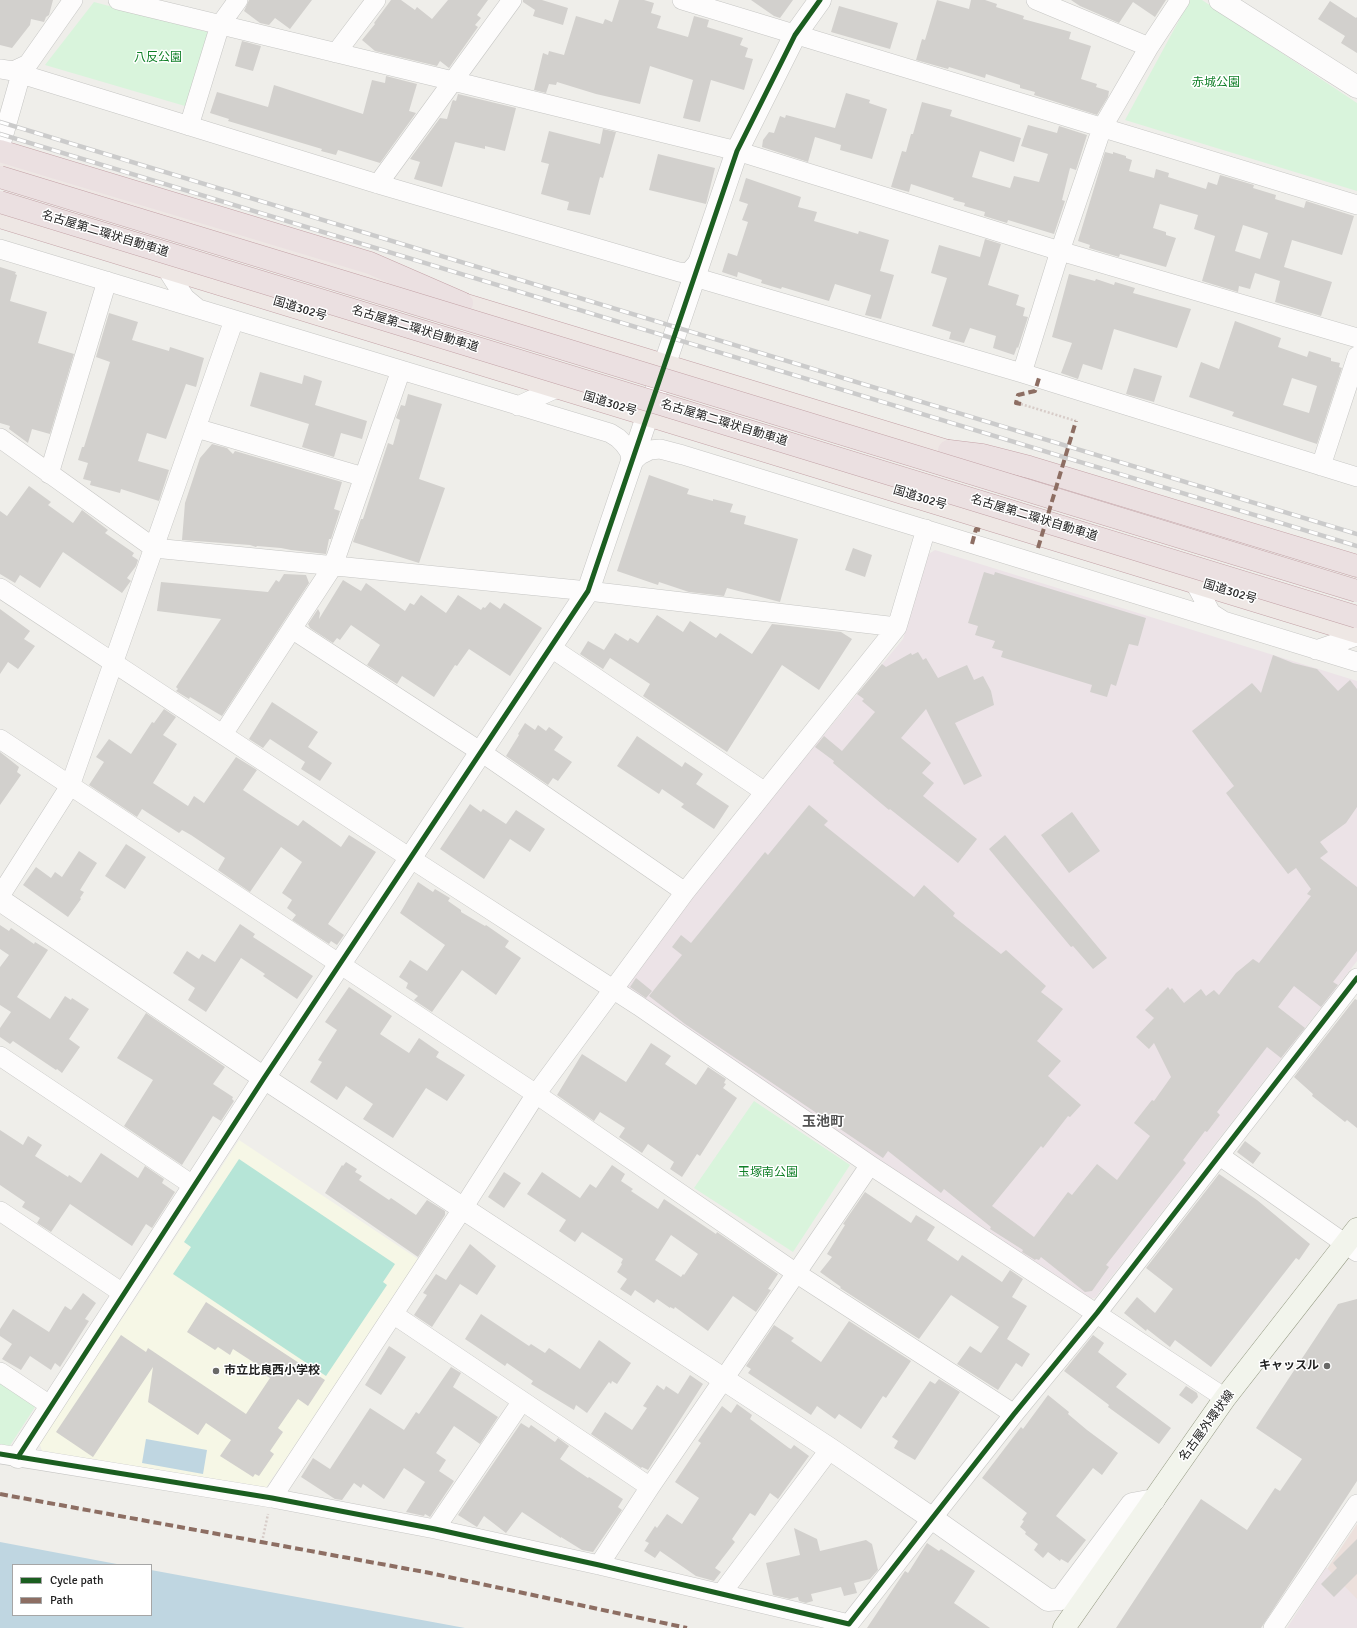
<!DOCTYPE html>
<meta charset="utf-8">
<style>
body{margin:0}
#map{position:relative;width:1357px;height:1628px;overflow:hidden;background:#efeeea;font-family:Signika,sans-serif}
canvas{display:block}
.legend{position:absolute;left:12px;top:1564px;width:140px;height:52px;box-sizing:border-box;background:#fff;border:1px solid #a6a6a6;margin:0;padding:5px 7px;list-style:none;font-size:12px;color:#212121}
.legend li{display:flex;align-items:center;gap:8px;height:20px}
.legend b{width:20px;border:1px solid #a6a6a6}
</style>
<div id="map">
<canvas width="1357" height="1628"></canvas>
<ul class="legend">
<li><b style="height:5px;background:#1b5e20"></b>Cycle path</li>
<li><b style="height:5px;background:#8d6e63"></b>Path</li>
</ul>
</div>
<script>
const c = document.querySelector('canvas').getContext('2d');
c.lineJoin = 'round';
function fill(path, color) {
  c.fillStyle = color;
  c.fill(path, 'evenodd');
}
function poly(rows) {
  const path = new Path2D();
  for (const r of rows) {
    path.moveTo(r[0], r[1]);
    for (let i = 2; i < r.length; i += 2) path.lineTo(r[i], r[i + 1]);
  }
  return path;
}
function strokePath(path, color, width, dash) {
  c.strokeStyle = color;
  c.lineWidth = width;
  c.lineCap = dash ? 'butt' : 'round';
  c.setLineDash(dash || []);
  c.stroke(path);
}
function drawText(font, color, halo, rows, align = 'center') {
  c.font = font + ' Signika,"Noto Sans JP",sans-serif';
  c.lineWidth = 3;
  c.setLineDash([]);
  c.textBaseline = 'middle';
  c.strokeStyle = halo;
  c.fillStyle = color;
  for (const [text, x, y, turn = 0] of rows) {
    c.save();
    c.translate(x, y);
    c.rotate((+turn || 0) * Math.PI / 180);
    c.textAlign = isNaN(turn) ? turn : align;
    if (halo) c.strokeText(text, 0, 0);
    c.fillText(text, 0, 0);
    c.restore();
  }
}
const commercial = poly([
 [1357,1524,1357,1604,1325,1572]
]);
const industrial = poly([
 [935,550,1357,681,1357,961,1095,1298,1082,1300,626,995,626,981,758,814,903,639,927,555],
 [1326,1567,1357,1599,1357,1628,1287,1628]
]);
const education = poly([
 [239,1140,421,1261,263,1492,43,1454,39,1442,134,1301]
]);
const park = poly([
 [1190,0,1202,0,1357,103,1357,191,1125,120],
 [94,2,211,33,185,106,45,65],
 [754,1101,850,1165,793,1252,694,1188],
 [0,1380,37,1404,9,1447,0,1445]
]);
const pitch = poly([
 [239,1159,395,1264,383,1282,387,1285,326,1376,173,1274,191,1247,184,1242]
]);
const water = poly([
 [146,1439,207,1450,203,1474,142,1463],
 [0,1542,122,1565,13,1565,13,1615,151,1615,151,1570,465,1628,0,1628]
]);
const building = poly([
 [0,0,53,0,49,15,46,17,44,22,31,19,30,25,12,48,0,45],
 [249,0,312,0,290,29,275,18,269,25,260,23,244,11],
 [391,0,401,0,415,10,417,7,432,19,448,0,488,0,477,15,481,18,475,25,478,27,449,68,440,61,437,66,375,51,362,40,375,24,374,23],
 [523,0,542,0,568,8,563,25,533,16,535,10,523,2],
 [619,0,644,0,654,3,651,13,661,16,657,28,688,37,694,16,709,20,707,27,743,38,740,45,748,48,745,57,753,59,744,90,711,80,700,122,683,118,693,80,650,66,640,104,596,94,557,82,556,85,549,84,546,93,534,90,543,53,548,55,549,51,564,55,576,16,603,24,605,19,612,22],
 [751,0,793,0,780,18,774,16],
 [937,0,969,9,971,0,985,0,997,4,996,7,1024,16,1023,19,1071,32,1069,39,1091,46,1081,79,1097,84,1096,87,1109,91,1108,97,1097,115,1034,95,1035,92,1020,88,1020,85,986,74,985,78,949,67,948,69,916,60,922,39,925,40],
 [1071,0,1166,0,1155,17,1133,2,1119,23,1080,6],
 [1330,1,1356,18,1357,17,1357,53,1341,43,1345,36,1318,19],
 [839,6,898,23,890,49,831,32],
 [242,41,261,46,253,71,235,66],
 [386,76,417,84,409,111,416,113,380,163,338,150,336,155,321,151,322,149,228,121,229,119,210,113,217,92,268,107,274,85,363,114,372,80,385,83],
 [846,93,870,100,869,103,887,109,872,159,840,150,841,145,815,137,808,162,762,147,763,140,769,132,774,133,780,116,785,118,786,115,835,128],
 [458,94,516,108,505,151,485,146,485,149,455,142,442,187,414,179,420,162,410,159,440,118,447,119,452,102,453,100,456,101],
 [922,102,952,110,950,116,1021,138,1014,162,980,151,972,177,1010,188,1014,176,1039,182,1048,154,1021,146,1028,125,1057,133,1059,126,1087,135,1076,170,1070,168,1062,200,1065,201,1054,234,1008,220,1007,223,984,216,985,212,964,206,965,203,953,200,954,198,911,184,909,192,891,187,902,151,906,152,911,134,913,134],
 [603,129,616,132,603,178,600,177,590,215,567,210,569,202,541,194,549,164,541,162,549,131,600,144],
 [1105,152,1113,154,1113,152,1126,156,1126,158,1132,160,1129,171,1154,178,1156,169,1169,173,1168,177,1206,189,1208,182,1217,185,1220,175,1254,185,1253,188,1276,195,1275,199,1304,208,1306,201,1354,216,1342,255,1292,240,1284,267,1332,282,1321,316,1275,302,1280,281,1255,273,1250,289,1239,286,1238,292,1202,281,1215,236,1194,229,1198,215,1160,204,1153,228,1166,232,1166,235,1176,238,1166,267,1120,254,1119,257,1089,248,1090,245,1078,241],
 [1243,225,1268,233,1260,259,1235,251],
 [658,154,715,168,706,204,649,190],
 [746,178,801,197,798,207,817,212,814,221,858,234,859,231,889,240,880,271,894,275,881,319,865,315,871,295,835,284,829,301,782,287,781,289,761,283,762,280,738,272,737,277,722,272,728,253,737,256,748,222,742,220,748,204,739,201],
 [985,239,1001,244,988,285,1019,295,1016,305,1025,308,1023,316,1028,317,1018,348,1017,347,1014,355,993,348,996,336,970,328,964,343,949,339,951,332,932,326,947,278,931,273,939,245,980,257],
 [0,267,16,272,15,274,17,275,10,301,47,312,38,343,74,354,50,434,32,429,28,443,9,429,10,426,0,423],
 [1069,274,1095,281,1096,279,1114,285,1115,282,1135,288,1133,293,1191,309,1177,348,1114,329,1102,370,1083,364,1078,379,1061,373,1072,343,1052,337],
 [109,313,138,322,132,340,169,351,170,347,204,358,196,387,186,384,166,439,147,433,138,461,169,470,159,501,121,489,120,493,90,485,91,481,83,479,88,463,78,460,82,447,84,447,110,362,96,357],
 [1235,321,1281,338,1278,347,1307,357,1309,351,1331,358,1331,361,1340,363,1339,367,1342,368,1317,444,1232,416,1234,412,1189,397,1201,362,1219,369],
 [1292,378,1317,386,1309,413,1283,405],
 [1134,368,1162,376,1154,402,1126,394],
 [260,372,302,384,304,375,322,381,315,405,367,421,362,439,341,433,334,457,302,447,309,424,250,406],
 [408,394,442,404,419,479,445,488,419,563,353,542,361,519,363,519,388,443,393,445,400,420,396,418,401,405,405,406],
 [212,444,227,448,233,454,235,451,342,482,334,509,340,511,331,539,329,539,326,554,291,550,281,548,257,546,256,547,250,545,182,540,185,503,200,458],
 [649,475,689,489,687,494,713,501,713,499,733,504,730,512,746,516,744,524,798,539,780,602,727,588,724,596,689,592,659,582,658,585,617,571],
 [29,486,51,502,48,505,73,523,82,510,108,530,105,533,134,553,132,556,138,560,136,566,127,578,131,581,130,582,122,593,63,552,40,588,20,575,15,583,0,574,0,511,7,516],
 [853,548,872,555,865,577,845,570],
 [984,572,994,575,995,572,1146,618,1138,646,1129,644,1116,686,1111,684,1107,697,1090,692,1092,685,1001,657,1003,651,992,648,995,641,975,635,978,626,968,623],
 [284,574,306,575,309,583,222,716,190,697,189,699,176,691,178,689,176,687,221,619,157,611,161,582,268,592,276,580,279,582],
 [343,580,361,591,366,583,405,611,410,603,414,605,421,595,446,613,458,595,481,610,483,607,485,608,490,602,500,609,504,603,542,628,510,676,469,649,457,666,455,665,434,697,402,676,397,684,367,665,380,645,351,625,340,640,337,638,333,643,310,628,308,624,318,609,320,613,319,619],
 [0,609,30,631,24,639,35,646,18,669,8,662,0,674],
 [657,615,683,632,690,621,716,638,720,633,752,654,772,624,841,632,852,639,819,690,782,665,727,752,643,696,650,684,610,658,603,669,580,654,588,641,604,650,615,633,628,641,630,638,638,643],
 [918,652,923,660,926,658,938,678,967,665,974,680,983,676,991,691,994,705,955,723,982,776,964,785,926,709,901,738,931,763,922,773,934,783,923,796,977,839,958,863,890,809,889,810,833,763,834,761,815,747,824,736,842,751,875,712,862,701,864,699,857,694,882,664,886,667,911,653,912,655],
 [1273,655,1293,663,1317,669,1338,691,1350,680,1357,689,1357,807,1346,823,1320,842,1328,852,1320,858,1357,887,1357,951,1333,982,1338,985,1321,1007,1294,986,1278,1007,1305,1028,1281,1058,1267,1047,1217,1112,1220,1115,1207,1132,1205,1131,1183,1160,1186,1163,1106,1265,1109,1267,1092,1291,1085,1292,1041,1257,1039,1260,1036,1259,1035,1260,1022,1252,1023,1250,990,1229,991,1227,944,1189,941,1193,888,1151,883,1158,685,1024,649,996,682,955,672,947,681,935,691,943,765,852,768,855,809,805,828,821,824,825,914,897,924,885,955,913,953,916,1001,954,1006,950,1046,986,1041,992,1063,1009,1037,1041,1061,1061,1048,1076,1081,1105,1070,1117,1068,1116,1043,1148,1041,1146,992,1206,1034,1237,1068,1192,1072,1195,1097,1164,1117,1180,1150,1136,1134,1123,1152,1100,1154,1101,1171,1077,1154,1043,1149,1049,1136,1037,1154,1018,1145,1010,1168,987,1170,990,1172,988,1184,1003,1201,989,1206,996,1214,990,1219,995,1236,973,1253,959,1259,963,1311,896,1307,894,1311,889,1296,868,1288,874,1226,793,1234,786,1192,731,1252,683,1261,693],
 [272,702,318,732,308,747,332,763,320,781,301,769,305,762,270,739,263,748,249,739],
 [164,709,176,717,163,735,177,744,153,783,188,806,194,796,204,803,236,757,257,770,243,790,279,814,298,826,303,820,341,847,349,835,376,852,328,924,344,935,337,945,331,941,329,944,292,920,296,915,287,908,292,900,282,893,302,862,281,847,250,892,218,870,225,858,191,835,182,830,179,833,142,809,137,817,89,785,104,762,96,757,109,739,131,754,152,722,154,723],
 [525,723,535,730,538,725,546,731,549,727,563,737,554,750,572,762,558,781,553,778,548,785,506,756,519,735,518,734],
 [637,736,682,767,685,762,703,774,696,784,729,806,714,829,681,807,684,804,662,789,659,794,617,766],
 [0,752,19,767,17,772,21,775,0,805],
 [470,804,481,812,483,809,506,824,516,810,545,829,530,852,510,839,484,879,440,849],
 [1072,812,1100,851,1069,873,1041,835],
 [1005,835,1107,958,1093,969,1073,946,1071,947,989,849],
 [126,844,146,857,125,889,105,876],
 [79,851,97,863,80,890,84,892,80,898,81,899,68,917,23,885,36,867,51,878,55,872,62,877],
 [418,882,433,892,435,889,450,898,448,901,461,910,461,912,485,926,486,925,509,941,505,947,521,958,496,995,462,970,432,1012,414,1000,418,996,406,988,408,983,399,977,410,960,427,971,445,945,400,913],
 [240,924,255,934,253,937,313,976,297,999,263,976,265,974,241,958,206,1012,188,1000,195,988,173,973,187,951,199,959,202,954,215,962],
 [0,925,9,931,11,928,34,944,35,942,48,950,17,997,50,1019,65,996,71,1000,72,998,89,1009,69,1039,80,1047,62,1073,57,1069,56,1070,13,1041,10,1044,0,1037,0,1028,11,1012,0,1005,0,967,9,955,0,949],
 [636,978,652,991,646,998,630,987],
 [349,987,392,1016,380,1034,409,1053,419,1038,439,1052,436,1057,465,1075,447,1101,426,1088,393,1138,363,1119,373,1104,346,1086,337,1100,310,1082,322,1062,318,1060,337,1030,325,1022],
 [1355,999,1357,1000,1357,1128,1347,1120,1345,1122,1312,1096,1313,1094,1294,1077],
 [146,1013,225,1067,213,1084,233,1097,232,1099,234,1101,221,1121,213,1116,182,1165,124,1126,153,1080,117,1058],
 [651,1043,671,1056,665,1064,696,1085,708,1067,726,1079,724,1083,726,1084,723,1088,737,1098,700,1156,697,1154,682,1177,670,1169,674,1162,648,1144,642,1153,619,1137,625,1128,600,1112,594,1121,557,1095,582,1054,626,1082],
 [0,1130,23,1145,28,1136,42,1145,35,1156,68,1177,69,1175,81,1183,101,1153,138,1178,145,1166,164,1179,162,1183,175,1192,152,1228,146,1224,132,1246,70,1204,51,1232,37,1223,40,1218,22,1207,25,1202,0,1185],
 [1245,1141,1261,1153,1253,1164,1237,1152],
 [346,1162,357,1169,355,1172,362,1176,359,1180,389,1200,391,1198,416,1215,427,1200,445,1211,445,1215,418,1257,325,1193,342,1165,343,1166],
 [612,1165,625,1174,621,1181,633,1189,631,1191,658,1209,664,1199,716,1234,717,1232,778,1274,768,1289,771,1290,756,1312,733,1296,708,1331,675,1307,674,1309,670,1307,670,1308,657,1299,654,1303,635,1290,631,1296,620,1289,627,1279,617,1272,622,1264,621,1263,623,1259,582,1232,575,1242,559,1231,566,1220,527,1194,542,1172,580,1198,590,1184,596,1188],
 [671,1235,698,1254,684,1275,683,1274,681,1277,655,1260],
 [504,1172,521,1183,504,1208,488,1197],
 [1219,1174,1257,1200,1310,1244,1299,1260,1296,1258,1211,1367,1175,1340,1170,1347,1147,1329,1146,1331,1124,1313,1137,1297,1155,1313,1173,1289,1146,1268],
 [865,1192,911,1223,916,1215,935,1227,927,1240,958,1261,962,1255,1002,1282,1010,1270,1023,1279,1012,1297,1027,1306,1007,1339,1030,1354,1022,1367,1016,1363,998,1390,957,1364,970,1346,981,1353,999,1327,951,1295,919,1339,840,1288,841,1287,820,1272,832,1257,827,1254,845,1225,843,1224],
 [470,1244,496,1266,477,1295,460,1284,432,1327,414,1315,427,1295,423,1293,436,1274,446,1280],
 [83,1293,96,1303,85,1319,89,1321,60,1367,55,1363,51,1370,30,1356,21,1370,2,1359,12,1344,0,1336,0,1329,13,1309,49,1332,65,1306,71,1310],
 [1357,1299,1357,1481,1261,1628,1116,1628,1201,1499,1247,1530,1275,1488,1280,1491,1302,1459,1256,1428,1338,1304],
 [206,1302,325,1380,308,1406,298,1399,278,1428,283,1432,270,1451,274,1454,259,1476,255,1474,253,1477,220,1456,231,1440,206,1423,198,1435,148,1402,153,1367,93,1457,56,1432,121,1335,146,1352,148,1348,246,1414,270,1378,264,1374,267,1371,233,1349,230,1355,218,1347,215,1350,187,1332],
 [481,1314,529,1346,531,1344,545,1353,549,1348,580,1369,599,1340,631,1363,617,1384,612,1381,611,1384,609,1382,587,1413,576,1405,574,1410,531,1384,533,1381,507,1363,505,1366,465,1339],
 [849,1321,911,1361,886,1398,883,1396,861,1429,839,1414,835,1419,817,1406,811,1415,748,1373,751,1369,746,1366,774,1325,794,1338,791,1341,821,1362],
 [1093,1335,1104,1343,1098,1352,1127,1374,1116,1387,1171,1428,1159,1444,1108,1407,1109,1405,1064,1371],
 [389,1346,406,1357,381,1395,365,1385],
 [451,1367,461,1373,453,1387,498,1417,480,1444,454,1426,436,1453,446,1460,439,1471,454,1481,430,1517,425,1514,424,1516,406,1512,425,1482,404,1468,384,1499,363,1484,361,1488,354,1483,342,1500,335,1499,301,1477,313,1458,330,1469,370,1408,404,1430,416,1412,419,1414],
 [690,1375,703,1384,648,1470,642,1467,641,1468,591,1434,605,1412,632,1430,647,1408,643,1406,657,1385,664,1390,666,1386,678,1394],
 [939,1379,960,1392,915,1460,894,1448,898,1441,892,1437,930,1381,935,1384],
 [1186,1386,1197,1393,1198,1397,1192,1404,1179,1395],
 [1048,1395,1069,1412,1068,1414,1087,1430,1118,1453,1102,1475,1093,1468,1056,1516,1086,1540,1068,1563,1061,1559,1060,1561,1048,1552,1043,1558,1034,1550,1038,1544,1025,1534,1026,1532,1020,1527,1024,1521,1022,1520,1027,1513,982,1478,1021,1427,1023,1429],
 [737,1404,752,1415,750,1419,789,1448,791,1449,794,1445,809,1456,778,1499,770,1493,755,1516,750,1513,732,1539,735,1542,715,1568,721,1572,714,1581,696,1576,660,1551,655,1558,644,1551,649,1543,645,1541,655,1526,657,1528,667,1514,682,1524,699,1498,675,1482,701,1443,698,1441,722,1406,731,1413],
 [521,1423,529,1428,531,1425,555,1442,558,1438,569,1446,560,1459,588,1478,589,1477,623,1499,618,1507,622,1510,593,1552,582,1550,561,1537,561,1538,522,1512,506,1533,484,1516,477,1527,458,1515],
 [794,1528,817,1539,820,1551,866,1540,872,1544,878,1570,870,1579,854,1583,857,1593,844,1596,841,1587,811,1594,813,1601,806,1603,799,1601,798,1597,790,1599,773,1595,766,1563,800,1555],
 [1357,1539,1357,1574,1334,1597,1321,1584,1337,1568,1333,1563],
 [927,1543,939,1551,941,1549,975,1571,954,1603,990,1628,867,1628,905,1571,908,1573]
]);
const path = poly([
 [1021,404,1076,421],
 [262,1542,268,1514]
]);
const minor = poly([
 [118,0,453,81,737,151,1060,251,1357,338],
 [682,0,1357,205],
 [1036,0,1149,47],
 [336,53,376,0],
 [0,69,13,71,28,64],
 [21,74,378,184,679,272,686,273,691,270,699,261],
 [189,126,220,25,238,0],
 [0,148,21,74,73,0],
 [378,184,512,0],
 [0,249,610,433,618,438,624,444,629,451,632,462,640,455,650,450,660,449,683,455,1357,662],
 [166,268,185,298,196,307],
 [694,277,1022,373,1357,477],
 [1022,373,1060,251,1102,128,1149,47,1180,0],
 [518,406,557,388],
 [196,428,364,477],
 [0,438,154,548,588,591,897,627],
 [1321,466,1357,356],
 [49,474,107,281],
 [1192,581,1196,585,1211,613,1222,620],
 [0,588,410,858,639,1006,870,1165,1225,1398],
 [292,629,481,752,685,892],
 [550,647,765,792],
 [1316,650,1357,636],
 [223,734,333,566,401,370],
 [0,739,536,1094,796,1273,1014,1414],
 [0,896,70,786,234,320],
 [0,1056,194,1186],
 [1220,1156,1357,1252],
 [0,1211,124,1294],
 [393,1314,650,1487],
 [0,1372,51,1406],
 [0,1454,272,1498,435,1529,599,1565,849,1624,1014,1414,1097,1313,1357,978],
 [272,1498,463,1208,536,1094,685,892,897,627,926,529],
 [435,1529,522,1401],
 [599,1565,650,1487,870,1165],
 [721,1594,830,1449],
 [1273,1628,1357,1504]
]);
const tertiary = poly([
 [1220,0,1357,87],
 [0,900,264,1078,830,1449,933,1519,1048,1600,1061,1599,1132,1504,1154,1500],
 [18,1457,264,1078,588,591,737,151,795,35,820,0]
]);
const secondary = poly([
 [1064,1628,1225,1398,1357,1229]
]);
const trunk = poly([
 [0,164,401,285],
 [0,217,1357,632],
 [443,298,967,457]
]);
const motorway = poly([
 [0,151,370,263,462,303],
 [949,451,982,455,1029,467,1357,566]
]);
const rail = poly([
 [0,122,1357,534],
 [0,134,1357,546]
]);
const motorwayBridge = poly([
 [0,177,1357,591],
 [0,202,1357,617]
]);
const quiet = poly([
 [1021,404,1016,403,1018,395,1035,391,1039,378],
 [972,544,976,529,980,530],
 [1038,548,1076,421],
 [0,1494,430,1573,687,1628]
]);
const cycleway = poly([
 [0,1454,272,1498,435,1529,599,1565,849,1624,1014,1414,1097,1313,1357,978],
 [18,1457,264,1078,588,591,737,151,795,35,820,0]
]);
const markers = [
 [1327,1366,4,"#696967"],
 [216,1371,4,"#696967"]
];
const parkNames = [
 ["八反公園",158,58],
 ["赤城公園",1216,83],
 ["玉塚南公園",768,1173]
];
const streetNames = [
 ["名古屋第二環状自動車道",105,234,17],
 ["国道302号",300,309,17],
 ["名古屋第二環状自動車道",415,329,17],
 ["国道302号",610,404,17],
 ["名古屋第二環状自動車道",724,423,17],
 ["国道302号",920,498,17],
 ["名古屋第二環状自動車道",1034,518,17],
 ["国道302号",1230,592,17],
 ["名古屋外環状線",1207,1426,-54]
];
const poiNames = [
 ["キャッスル",1319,1366],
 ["市立比良西小学校",224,1371,"left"]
];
const quarterNames = [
 ["玉池町",823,1122]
];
fill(commercial, '#ece0dc');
fill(industrial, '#ece3e7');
fill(education, '#f6f7e6');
fill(park, '#d9f4dc');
fill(pitch, '#b6e5d7');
fill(water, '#bfd6e1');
fill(building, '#d2d0cd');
strokePath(minor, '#c6c6c4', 20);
strokePath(tertiary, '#c6c6c4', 23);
strokePath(secondary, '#949982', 23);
strokePath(trunk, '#c3a2a7', 23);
strokePath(motorway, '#c3a2a7', 23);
strokePath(path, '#d7ccc8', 2.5, [2, 2]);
strokePath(minor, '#fdfcfc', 19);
strokePath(tertiary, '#fdfcfc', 22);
strokePath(secondary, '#f2f4ec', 22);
strokePath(trunk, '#eee7e4', 22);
strokePath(motorway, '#ebe0e1', 22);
strokePath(rail, '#cbcbcb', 4.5);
strokePath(rail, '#fff', 3, [9]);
strokePath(motorwayBridge, '#c3a2a7', 23, []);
strokePath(motorwayBridge, '#ebe0e1', 22);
strokePath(quiet, '#8d6e63', 4, [8, 4]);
strokePath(cycleway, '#1b5e20', 5);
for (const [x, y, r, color] of markers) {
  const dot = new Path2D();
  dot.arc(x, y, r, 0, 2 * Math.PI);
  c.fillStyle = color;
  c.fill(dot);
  strokePath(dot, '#fff', 1.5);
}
drawText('12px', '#0f7f27', '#fff', parkNames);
drawText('12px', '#212121', '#fff', streetNames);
drawText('bold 12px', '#212121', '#fff', poiNames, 'right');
drawText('bold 14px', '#545454', '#fff', quarterNames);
</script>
